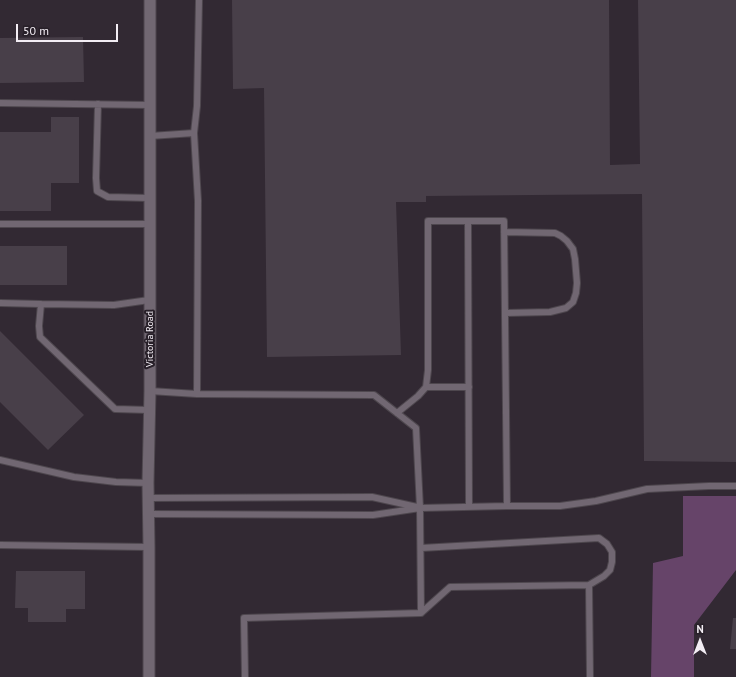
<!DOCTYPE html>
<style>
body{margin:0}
#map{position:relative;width:736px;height:677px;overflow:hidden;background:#322933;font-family:"PT Sans",sans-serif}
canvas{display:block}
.north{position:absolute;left:680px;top:621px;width:40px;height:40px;-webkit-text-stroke:3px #282029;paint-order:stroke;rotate:0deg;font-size:11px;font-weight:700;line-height:16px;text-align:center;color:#f3edf4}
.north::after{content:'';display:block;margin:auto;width:14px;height:18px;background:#f3edf4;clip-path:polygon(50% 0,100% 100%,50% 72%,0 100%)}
.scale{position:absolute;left:16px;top:24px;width:102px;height:18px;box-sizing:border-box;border:2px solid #f3edf4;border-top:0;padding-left:5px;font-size:12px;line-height:14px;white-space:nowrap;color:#f3edf4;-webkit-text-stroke:3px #282029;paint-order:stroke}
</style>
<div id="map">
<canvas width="736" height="677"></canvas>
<div class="north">N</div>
<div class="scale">50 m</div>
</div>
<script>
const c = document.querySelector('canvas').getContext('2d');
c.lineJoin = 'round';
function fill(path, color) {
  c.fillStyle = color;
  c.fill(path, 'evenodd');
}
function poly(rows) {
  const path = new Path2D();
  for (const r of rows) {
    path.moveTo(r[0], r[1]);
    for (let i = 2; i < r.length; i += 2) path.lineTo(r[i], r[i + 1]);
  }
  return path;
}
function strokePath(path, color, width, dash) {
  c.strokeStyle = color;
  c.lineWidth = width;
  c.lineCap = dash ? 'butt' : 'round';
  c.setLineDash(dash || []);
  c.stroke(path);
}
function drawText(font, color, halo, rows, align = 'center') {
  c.font = font + ' "PT Sans",sans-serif';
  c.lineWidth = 4;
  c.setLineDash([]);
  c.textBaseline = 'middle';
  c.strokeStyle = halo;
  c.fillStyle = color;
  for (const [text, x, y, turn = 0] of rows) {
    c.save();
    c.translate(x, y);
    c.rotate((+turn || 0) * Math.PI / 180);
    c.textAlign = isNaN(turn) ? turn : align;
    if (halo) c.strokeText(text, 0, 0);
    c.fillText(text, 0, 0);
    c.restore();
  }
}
const forest = poly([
 [683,496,736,496,736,570,694,625,694,677,651,677,653,563,683,556]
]);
const building = poly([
 [232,0,609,0,610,165,640,164,638,0,736,0,736,462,644,461,642,194,426,196,426,202,396,202,401,355,267,357,264,88,233,89],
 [83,37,84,82,0,83,0,38],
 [51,117,79,117,79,183,51,183,51,211,0,211,0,132,51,132],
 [0,246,67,246,67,285,0,285],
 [0,331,84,415,48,450,0,402],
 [16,571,85,571,85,609,66,609,66,622,28,622,28,608,15,608],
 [733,618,736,618,736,649,730,649]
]);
const service = poly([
 [0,103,150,105],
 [98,104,96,178,97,191,108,197,149,198],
 [194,133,197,106,199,0],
 [150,136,194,133,198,201,197,394,150,391],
 [468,221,504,221,507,506],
 [0,224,149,224],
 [504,232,555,233,561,236,567,241,573,249,575,259,577,283,576,293,573,302,566,308,550,312,505,313],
 [149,300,114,305,41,304,39,326,40,337,115,409,149,410],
 [0,303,41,304],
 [426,387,469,387],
 [197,394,374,395,416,428,420,508,421,613],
 [397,413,418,396,426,387,428,370,428,221,468,221,469,507],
 [0,460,74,477,116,482,148,483],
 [148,498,372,497,417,507],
 [148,514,373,515,420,508,507,506,560,506,596,501,647,489,709,486,736,486],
 [0,545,149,547],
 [421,548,599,538,607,544,612,552,612,562,610,570,604,576,589,585],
 [245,677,244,618,421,613,450,587,589,585,590,677]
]);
const tertiary = poly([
 [149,677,149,547,148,483,150,391,150,0]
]);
const streetNames = [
 ["Victoria Road",150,339,-90]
];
fill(forest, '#664469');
fill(building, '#483f49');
strokePath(service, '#4e474e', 8);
strokePath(tertiary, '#4e474e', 13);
strokePath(service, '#716772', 6);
strokePath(tertiary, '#716772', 11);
drawText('10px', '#f3edf4', '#282029', streetNames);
</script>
